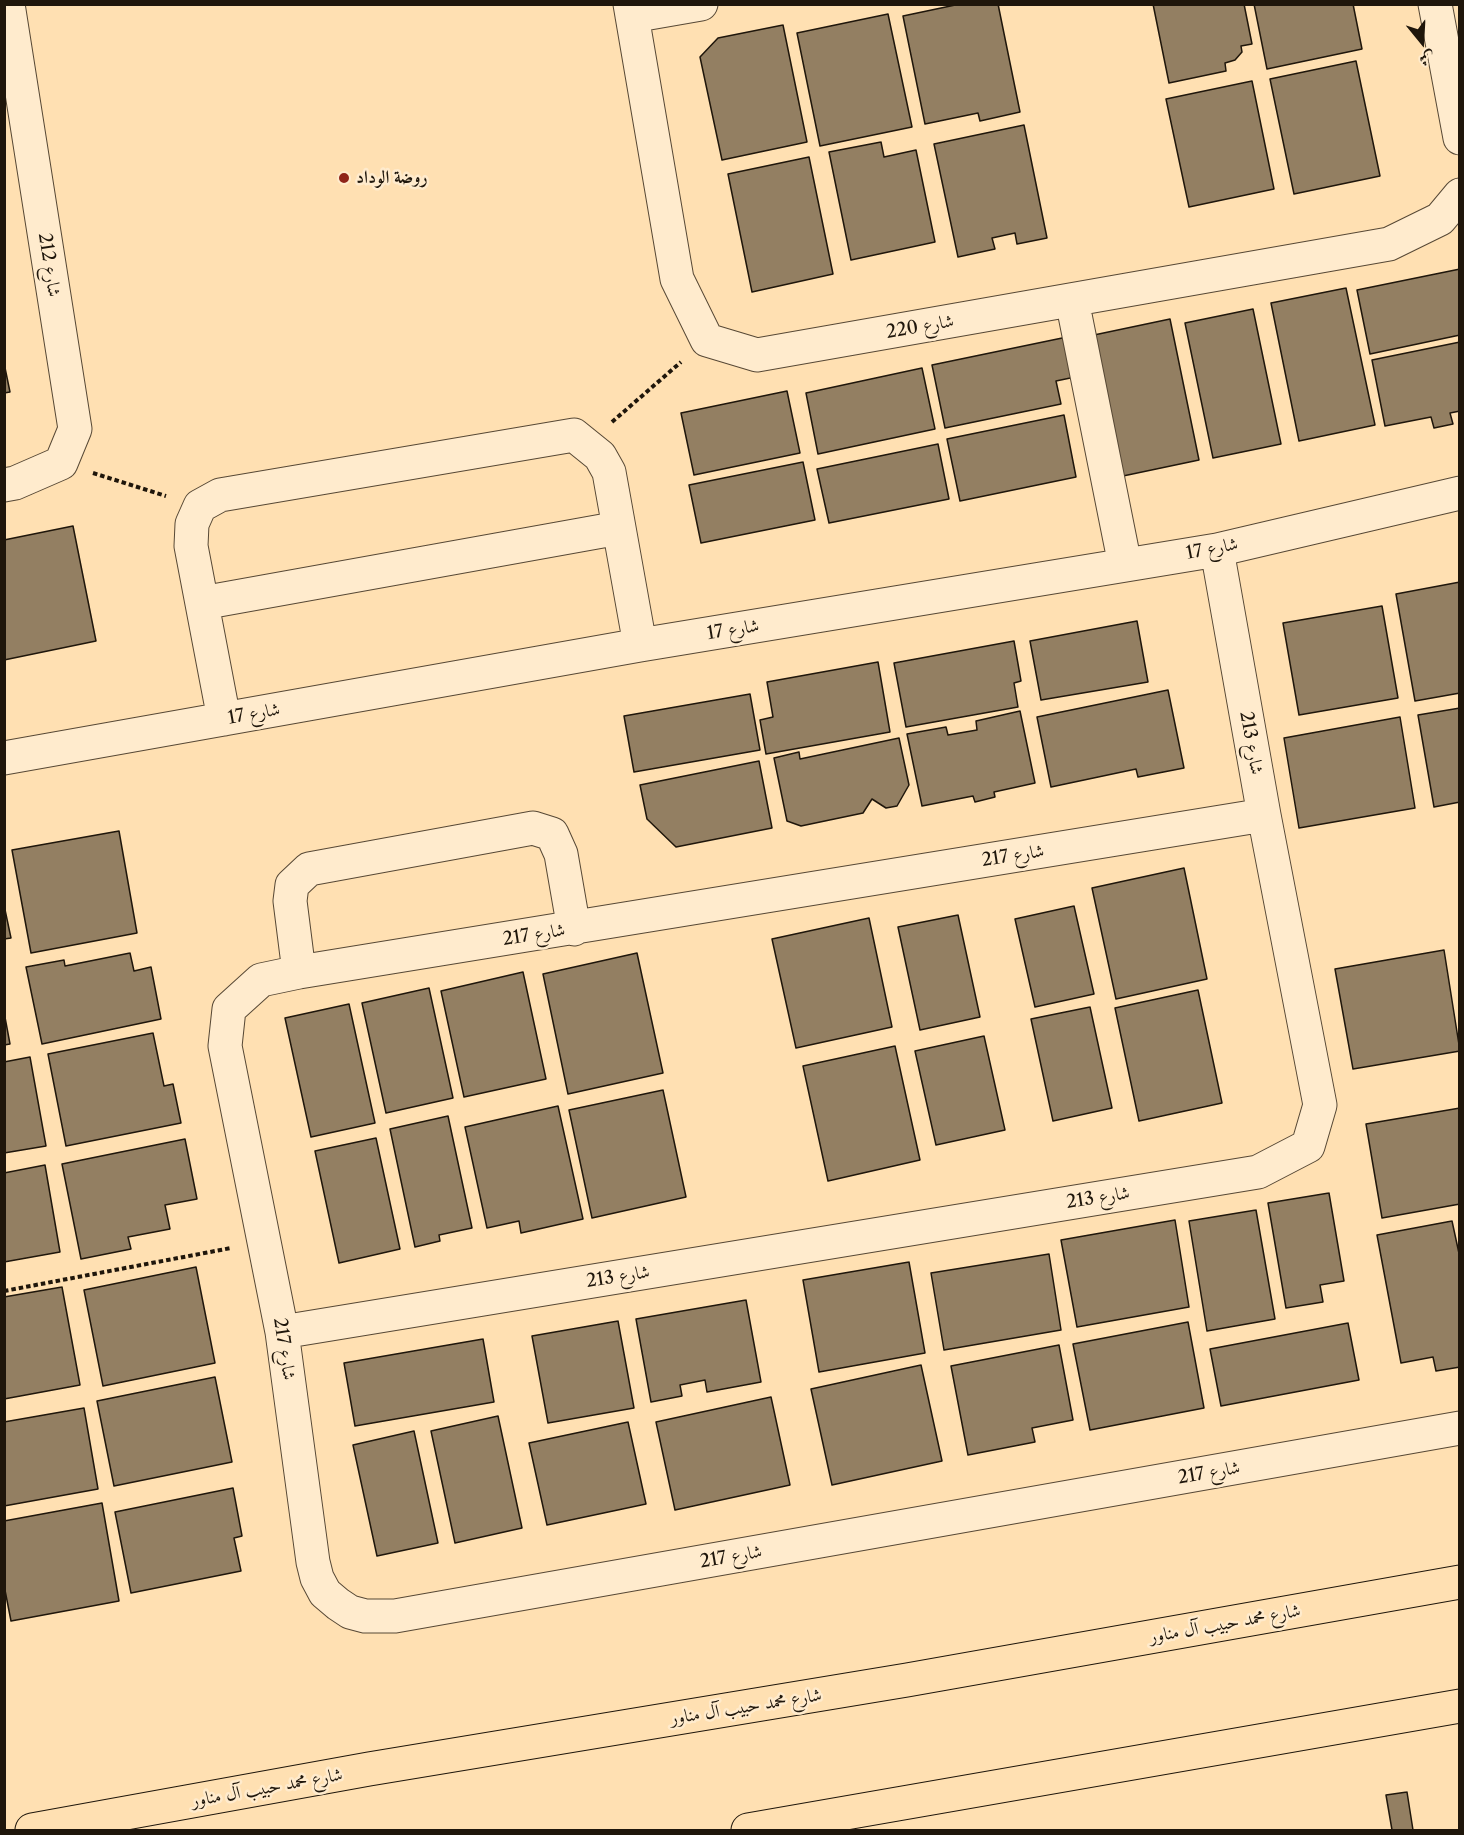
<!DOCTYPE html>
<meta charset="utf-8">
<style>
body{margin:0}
#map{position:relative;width:1464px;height:1835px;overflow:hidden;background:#ffe0b2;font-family:"Libre Caslon Text",Amiri,serif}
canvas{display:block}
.frame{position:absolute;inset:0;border:6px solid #1f160b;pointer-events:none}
.north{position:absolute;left:1392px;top:12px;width:60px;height:60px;-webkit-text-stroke:4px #ffebcd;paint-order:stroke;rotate:162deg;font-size:16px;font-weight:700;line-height:24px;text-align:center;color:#1f160b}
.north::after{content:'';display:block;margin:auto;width:21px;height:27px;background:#1f160b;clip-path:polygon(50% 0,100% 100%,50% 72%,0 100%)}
</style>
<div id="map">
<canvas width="1464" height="1835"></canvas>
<div class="frame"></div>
<div class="north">ش</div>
</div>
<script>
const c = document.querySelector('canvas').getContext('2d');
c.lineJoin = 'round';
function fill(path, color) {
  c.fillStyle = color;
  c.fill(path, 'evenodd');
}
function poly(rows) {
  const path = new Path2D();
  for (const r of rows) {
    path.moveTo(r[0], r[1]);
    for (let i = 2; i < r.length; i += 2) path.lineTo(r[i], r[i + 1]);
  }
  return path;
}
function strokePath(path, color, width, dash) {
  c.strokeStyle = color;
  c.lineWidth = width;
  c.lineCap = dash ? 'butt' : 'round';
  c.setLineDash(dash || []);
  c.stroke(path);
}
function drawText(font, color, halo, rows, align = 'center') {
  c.font = font + ' "Libre Caslon Text",Amiri,serif';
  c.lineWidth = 5;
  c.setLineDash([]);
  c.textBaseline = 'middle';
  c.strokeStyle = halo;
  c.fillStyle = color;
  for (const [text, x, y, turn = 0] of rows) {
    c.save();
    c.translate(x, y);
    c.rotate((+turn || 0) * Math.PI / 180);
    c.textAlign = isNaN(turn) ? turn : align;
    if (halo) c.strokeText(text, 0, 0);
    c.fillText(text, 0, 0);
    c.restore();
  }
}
const building = poly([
 [960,4,998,4,1020,112,980,121,978,113,925,124,903,16,960,4],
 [1153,4,1244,4,1252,44,1241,46,1242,52,1235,60,1225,63,1226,71,1169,83,1153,4],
 [1254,4,1353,4,1362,49,1267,69,1254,4],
 [888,14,912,127,820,146,797,33,888,14],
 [783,25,807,142,722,160,700,57,718,38,783,25],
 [1356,61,1380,176,1294,194,1270,79,1356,61],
 [1252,81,1274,189,1189,207,1166,99,1252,81],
 [1024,125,1047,238,1017,244,1015,233,992,238,995,249,958,257,934,144,1024,125],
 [881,142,884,157,916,150,935,242,851,260,829,152,881,142],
 [809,157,833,274,752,292,728,174,809,157],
 [1460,269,1460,335,1370,354,1357,290,1460,269],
 [1346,288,1375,425,1299,441,1271,303,1346,288],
 [1253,309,1281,444,1213,458,1185,323,1253,309],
 [1170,319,1199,460,1123,476,1094,335,1170,319],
 [1067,337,1075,377,1056,381,1061,404,945,428,932,365,1067,337],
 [1460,342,1460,411,1450,413,1453,424,1434,428,1431,417,1385,426,1372,360,1460,342],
 [4,363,10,392,4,393,4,363],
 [922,368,935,429,818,454,806,393,922,368],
 [787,391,800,453,694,475,681,413,787,391],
 [1064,415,1076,477,960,501,947,439,1064,415],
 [938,444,949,499,829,523,817,469,938,444],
 [803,462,815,520,701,543,689,485,803,462],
 [73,526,96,641,4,660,4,540,73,526],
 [1460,582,1460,693,1415,701,1396,594,1460,582],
 [1382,606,1398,698,1299,715,1283,623,1382,606],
 [1137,621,1148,682,1041,700,1030,641,1137,621],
 [1014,641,1021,681,1014,683,1018,707,906,727,894,663,1014,641],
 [878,662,890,732,766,754,760,720,773,717,767,682,878,662],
 [1168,690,1184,768,1138,777,1136,769,1051,787,1037,717,1168,690],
 [750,694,760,750,634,772,624,716,750,694],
 [1460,708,1460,802,1434,807,1418,715,1460,708],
 [1020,711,1035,783,994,792,995,797,975,802,973,796,922,806,907,734,946,727,948,735,977,730,976,721,1020,711],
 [1400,717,1415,808,1299,828,1284,738,1400,717],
 [899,738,909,785,897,806,886,808,872,799,863,813,801,826,787,821,774,758,799,752,800,759,899,738],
 [759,761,772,828,676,847,647,819,640,785,759,761],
 [119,831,137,933,31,953,12,850,119,831],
 [1184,868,1207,979,1116,999,1092,888,1184,868],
 [4,905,11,938,4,939,4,905],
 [1074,906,1094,994,1035,1007,1015,919,1074,906],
 [958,915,980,1017,920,1030,898,927,958,915],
 [869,918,892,1027,796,1048,772,939,869,918],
 [1444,950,1460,1051,1353,1069,1335,969,1444,950],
 [130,953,134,971,151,967,161,1019,42,1044,26,967,64,960,65,966,130,953],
 [637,953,663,1073,568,1094,543,974,637,953],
 [523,972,546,1079,464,1097,441,991,523,972],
 [429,988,453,1098,386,1113,362,1003,429,988],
 [1198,990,1222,1103,1139,1121,1115,1008,1198,990],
 [349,1004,375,1123,311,1137,285,1018,349,1004],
 [1090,1007,1112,1108,1053,1121,1031,1019,1090,1007],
 [4,1012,10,1044,4,1045,4,1012],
 [153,1033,164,1086,173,1084,181,1123,66,1146,48,1054,153,1033],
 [984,1036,1005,1130,936,1145,915,1051,984,1036],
 [895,1046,920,1160,828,1181,803,1066,895,1046],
 [30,1057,46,1146,4,1153,4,1062,30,1057],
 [663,1090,686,1197,592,1218,569,1110,663,1090],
 [558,1106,583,1219,521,1233,519,1221,487,1228,465,1127,558,1106],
 [1460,1108,1460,1204,1382,1218,1366,1124,1460,1108],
 [448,1116,472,1228,439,1235,440,1241,415,1247,390,1129,448,1116],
 [376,1138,400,1249,339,1263,315,1151,376,1138],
 [185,1139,197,1199,165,1205,170,1229,128,1237,131,1249,81,1259,62,1164,185,1139],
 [45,1165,60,1252,4,1262,4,1173,45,1165],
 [1329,1193,1344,1281,1320,1285,1323,1302,1286,1308,1268,1203,1329,1193],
 [1256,1210,1275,1319,1207,1331,1189,1221,1256,1210],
 [1175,1220,1189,1307,1077,1327,1061,1240,1175,1220],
 [1452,1221,1460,1258,1460,1367,1436,1371,1433,1357,1401,1363,1377,1235,1452,1221],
 [1049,1254,1061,1330,944,1350,931,1273,1049,1254],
 [909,1262,925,1353,819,1372,803,1280,909,1262],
 [196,1267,215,1363,103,1386,84,1290,196,1267],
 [62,1287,80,1385,4,1399,4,1297,62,1287],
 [746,1300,761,1382,707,1392,705,1380,680,1385,682,1396,651,1402,636,1319,746,1300],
 [618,1321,634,1408,548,1423,532,1336,618,1321],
 [1188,1322,1204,1408,1090,1430,1073,1344,1188,1322],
 [1348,1323,1359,1380,1221,1406,1210,1349,1348,1323],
 [483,1339,494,1402,355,1426,344,1363,483,1339],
 [1059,1345,1073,1420,1032,1428,1035,1442,968,1455,951,1366,1059,1345],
 [921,1365,942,1461,832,1485,811,1389,921,1365],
 [215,1377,232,1462,114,1486,97,1401,215,1377],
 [771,1397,790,1485,675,1510,656,1422,771,1397],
 [84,1408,98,1489,4,1506,4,1422,84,1408],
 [498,1416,522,1528,455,1543,431,1431,498,1416],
 [628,1422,646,1504,547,1525,529,1443,628,1422],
 [414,1431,438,1543,377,1556,353,1445,414,1431],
 [233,1488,242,1536,234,1538,241,1571,131,1593,115,1512,233,1488],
 [102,1503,119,1601,11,1621,4,1585,4,1521,102,1503],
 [1407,1792,1413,1830,1392,1830,1386,1795,1407,1792]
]);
const path = poly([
 [612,422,681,362],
 [93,473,166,496],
 [4,1291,231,1248]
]);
const minor = poly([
 [630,4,677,279,707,340,757,355,1389,244,1440,219,1460,195],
 [1435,4,1460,138],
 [632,16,701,4],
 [1072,300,1125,565],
 [4,485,15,483,61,463,75,429,8,4],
 [202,603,619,528],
 [224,719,191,546,192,524,200,506,220,495,574,435,600,456,609,472,640,645],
 [4,758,640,645,1217,550,1460,493],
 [1264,815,299,972,261,980,229,1009,225,1046,282,1332,313,1562,317,1578,325,1593,338,1604,350,1612,365,1616,395,1616,1460,1428],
 [299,972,290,901,292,885,309,869,533,828,552,834,561,854,574,929],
 [282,1332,1258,1172,1308,1146,1320,1105,1264,815,1217,550]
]);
const major = poly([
 [32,1830,369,1769,907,1680,1460,1582],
 [748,1830,1460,1706]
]);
const markers = [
 [344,178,6,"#8f2418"]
];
const poiNames = [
 ["روضة الوداد",356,178]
];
const streetNames = [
 ["شارع 212",49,265,81],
 ["شارع 220",920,327,-10],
 ["شارع 17",1212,549,-11],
 ["شارع 17",733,630,-9],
 ["شارع 17",254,714,-10],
 ["شارع 213",1251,743,80],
 ["شارع 217",1013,856,-9],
 ["شارع 217",534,935,-9],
 ["شارع 213",1098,1198,-9],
 ["شارع 213",618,1277,-9],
 ["شارع 217",284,1349,81],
 ["شارع 217",1209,1473,-10],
 ["شارع 217",731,1557,-10],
 ["شارع محمد حبيب آل مناور",1225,1624,-10],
 ["شارع محمد حبيب آل مناور",746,1707,-9],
 ["شارع محمد حبيب آل مناور",267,1788,-10]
];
fill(building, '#937f62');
strokePath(building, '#1f160b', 1.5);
strokePath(minor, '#574835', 35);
strokePath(major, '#1f160b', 35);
strokePath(path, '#1f160b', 4, [4.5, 3]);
strokePath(minor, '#ffebcd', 33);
strokePath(major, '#ffe0b2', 33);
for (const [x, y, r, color] of markers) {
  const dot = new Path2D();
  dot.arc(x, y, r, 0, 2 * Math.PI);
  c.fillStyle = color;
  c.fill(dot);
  strokePath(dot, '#ffebcd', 2);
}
drawText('bold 18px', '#1f160b', '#ffebcd', poiNames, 'left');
drawText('18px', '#1f160b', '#ffebcd', streetNames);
</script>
